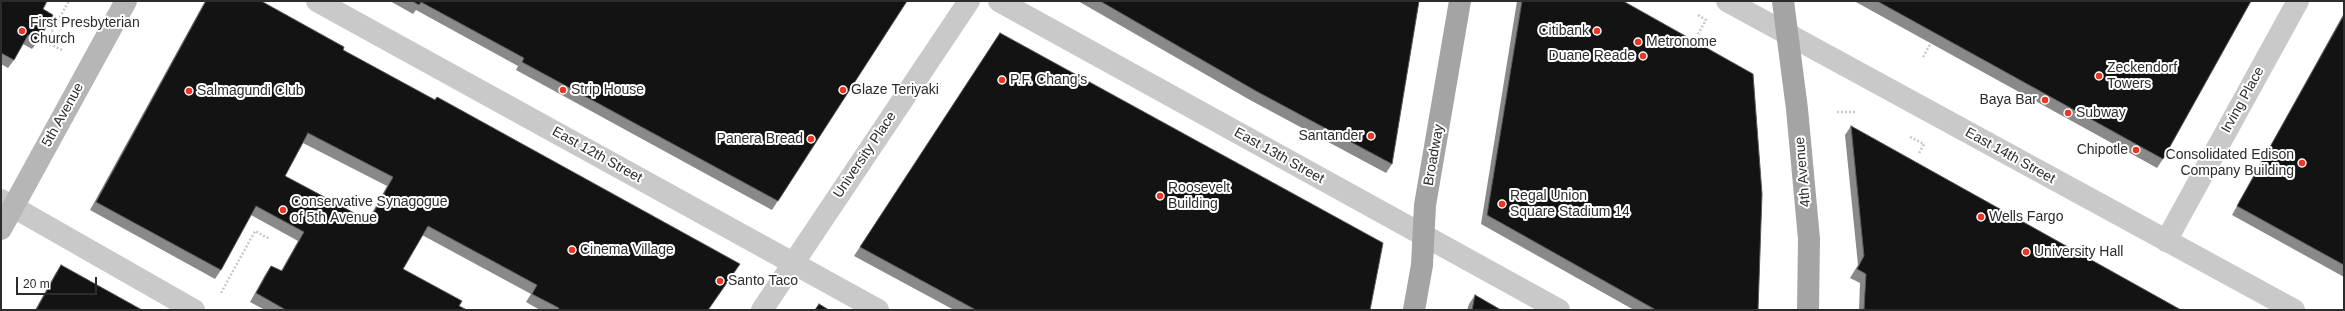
<!DOCTYPE html>
<style>
body{margin:0}
#map{position:relative;width:2345px;height:311px;overflow:hidden;background:#fff;font-family:Arial,sans-serif}
canvas{display:block}
.frame{position:absolute;inset:0;border:2px solid #2c2c2c;pointer-events:none}
.scale{position:absolute;left:16px;top:277px;width:81px;height:18px;box-sizing:border-box;border:2px solid #2c2c2c;border-top:0;padding-left:5px;font-size:12px;line-height:14px;white-space:nowrap;color:#2c2c2c;-webkit-text-stroke:3px #fff;paint-order:stroke}
</style>
<div id="map">
<canvas width="2345" height="311"></canvas>
<div class="frame"></div>
<div class="scale">20 m</div>
</div>
<script>
const c = document.querySelector('canvas').getContext('2d');
c.lineJoin = 'round';
function poly(rows) {
  const path = new Path2D();
  for (const r of rows) {
    path.moveTo(r[0], r[1]);
    for (let i = 2; i < r.length; i += 2) path.lineTo(r[i], r[i + 1]);
  }
  return path;
}
function strokePath(path, color, width, dash) {
  c.strokeStyle = color;
  c.lineWidth = width;
  c.lineCap = dash ? 'butt' : 'round';
  c.setLineDash(dash || []);
  c.stroke(path);
}
function fill(path, color) {
  c.fillStyle = color;
  c.fill(path, 'evenodd');
}
function drawText(font, color, halo, rows, align = 'center') {
  c.font = font + ' Arial,sans-serif';
  c.lineWidth = 4;
  c.setLineDash([]);
  c.textBaseline = 'middle';
  c.strokeStyle = halo;
  c.fillStyle = color;
  for (const [text, x, y, turn = 0] of rows) {
    c.save();
    c.translate(x, y);
    c.rotate((+turn || 0) * Math.PI / 180);
    c.textAlign = isNaN(turn) ? turn : align;
    if (halo) c.strokeText(text, 0, 0);
    c.fillText(text, 0, 0);
    c.restore();
  }
}
const path = poly([
 [1698,15,1706,20,1698,34],
 [39,38,46,42,69,1],
 [46,42,62,50],
 [1923,57,1931,43],
 [1837,112,1857,112],
 [1910,137,1924,144,1918,155],
 [221,293,255,231,270,239]
]);
const street = poly([
 [317,1,878,310],
 [999,1,1559,310],
 [1727,1,2294,310],
 [1,200,194,310],
 [2166,241,2298,1],
 [762,310,969,1]
]);
const secondary = poly([
 [1,229,126,1]
]);
const primary = poly([
 [1783,1,1797,109,1809,239,1808,310],
 [1414,310,1422,265,1425,205,1460,1]
]);
const wall = poly([
 [1,1,43,9,38,41,32,49,23,44,14,60,8,68,1,64],
 [205,1,261,1,343,50,435,100,437,97,708,310,540,310,526,302,531,294,422,235,403,269,459,306,467,310,265,310,250,302,265,275,271,266,281,271,298,241,251,215,221,270,215,279,90,210],
 [303,143,387,186,368,220,285,176],
 [390,1,907,1,772,210,516,70,518,66,416,10,413,14],
 [1078,1,1419,1,1392,164,1386,173,1250,100],
 [1517,1,1623,1,1758,310,1634,310,1481,224],
 [1854,1,2251,1,2163,159,2157,168],
 [2344,13,2344,277,2232,215],
 [1000,33,1370,310,954,310,854,256],
 [1851,126,2181,310,1859,310,1860,283,1850,278,1858,265,1845,135],
 [61,265,142,310,35,310,55,274],
 [1475,295,1501,310,1467,310,1469,304]
]);
const building = poly([
 [1,1,47,1,43,9,53,15,38,41,28,35,14,60,1,53,1,1],
 [206,1,261,1,344,47,343,50,435,100,437,97,740,264,708,310,558,310,559,308,532,294,537,285,428,226,403,269,462,301,459,306,467,310,286,310,256,293,271,266,282,271,304,232,256,206,221,270,96,202,206,1],
 [308,133,393,177,369,221,285,176,308,133],
 [412,1,907,1,778,201,522,62,524,58,421,2,419,5,412,1],
 [1100,1,1419,1,1392,164,1256,91,1100,1],
 [1522,1,1623,1,1753,74,1762,194,1758,310,1656,310,1487,215,1522,1],
 [1877,1,2251,1,2163,159,1877,1],
 [2344,15,2344,265,2237,206,2344,15],
 [1000,33,1383,243,1370,310,976,310,860,247,1000,33],
 [1851,126,2181,310,1864,310,1866,274,1857,269,1864,256,1851,126],
 [61,265,142,310,36,310,61,265],
 [1475,295,1501,310,1472,310,1475,295],
 [819,304,829,310,815,310,819,304]
]);
const markers = [
 [22,31,4,"#ec3625"],
 [1597,31,4,"#ec3625"],
 [1638,42,4,"#ec3625"],
 [1643,56,4,"#ec3625"],
 [2099,76,4,"#ec3625"],
 [1002,80,4,"#ec3625"],
 [563,90,4,"#ec3625"],
 [843,90,4,"#ec3625"],
 [189,91,4,"#ec3625"],
 [2045,100,4,"#ec3625"],
 [2068,113,4,"#ec3625"],
 [1371,136,4,"#ec3625"],
 [811,139,4,"#ec3625"],
 [2136,150,4,"#ec3625"],
 [2302,163,4,"#ec3625"],
 [1160,196,4,"#ec3625"],
 [1502,204,4,"#ec3625"],
 [283,210,4,"#ec3625"],
 [1981,217,4,"#ec3625"],
 [572,250,4,"#ec3625"],
 [2026,252,4,"#ec3625"],
 [720,281,4,"#ec3625"]
];
const poiNames = [
 ["First Presbyterian",30,23],
 ["Church",30,39],
 ["Citibank",1589,31,"right"],
 ["Metronome",1646,42],
 ["Duane Reade",1635,56,"right"],
 ["Zeckendorf",2107,68],
 ["Towers",2107,84],
 ["P.F. Chang's",1010,80],
 ["Strip House",571,90],
 ["Glaze Teriyaki",851,90],
 ["Salmagundi Club",197,91],
 ["Baya Bar",2037,100,"right"],
 ["Subway",2076,113],
 ["Santander",1363,136,"right"],
 ["Panera Bread",803,139,"right"],
 ["Chipotle",2128,150,"right"],
 ["Consolidated Edison",2294,155,"right"],
 ["Company Building",2294,171,"right"],
 ["Roosevelt",1168,188],
 ["Building",1168,204],
 ["Regal Union",1510,196],
 ["Square Stadium 14",1510,212],
 ["Conservative Synagogue",291,202],
 ["of 5th Avenue",291,218],
 ["Wells Fargo",1989,217],
 ["Cinema Village",580,250],
 ["University Hall",2034,252],
 ["Santo Taco",728,281]
];
const streetNames = [
 ["Irving Place",2243,100,-61],
 ["5th Avenue",63,115,-61],
 ["East 12th Street",597,155,29],
 ["University Place",865,155,-56],
 ["Broadway",1434,155,-80],
 ["East 13th Street",1279,156,29],
 ["East 14th Street",2010,156,29],
 ["4th Avenue",1803,172,-95]
];
strokePath(path, '#c9c9c9', 2.5, [2, 2]);
strokePath(street, '#c9c9c9', 22);
strokePath(secondary, '#b6b6b6', 22);
strokePath(primary, '#a4a4a4', 22);
fill(wall, '#898989');
fill(building, '#131313');
strokePath(building, '#5a5a5a', 1);
for (const [x, y, r, color] of markers) {
  const dot = new Path2D();
  dot.arc(x, y, r, 0, 2 * Math.PI);
  c.fillStyle = color;
  c.fill(dot);
  strokePath(dot, '#fff', 1.5);
}
drawText('14px', '#2c2c2c', '#fff', poiNames, 'left');
drawText('14px', '#2c2c2c', '#fff', streetNames);
</script>
